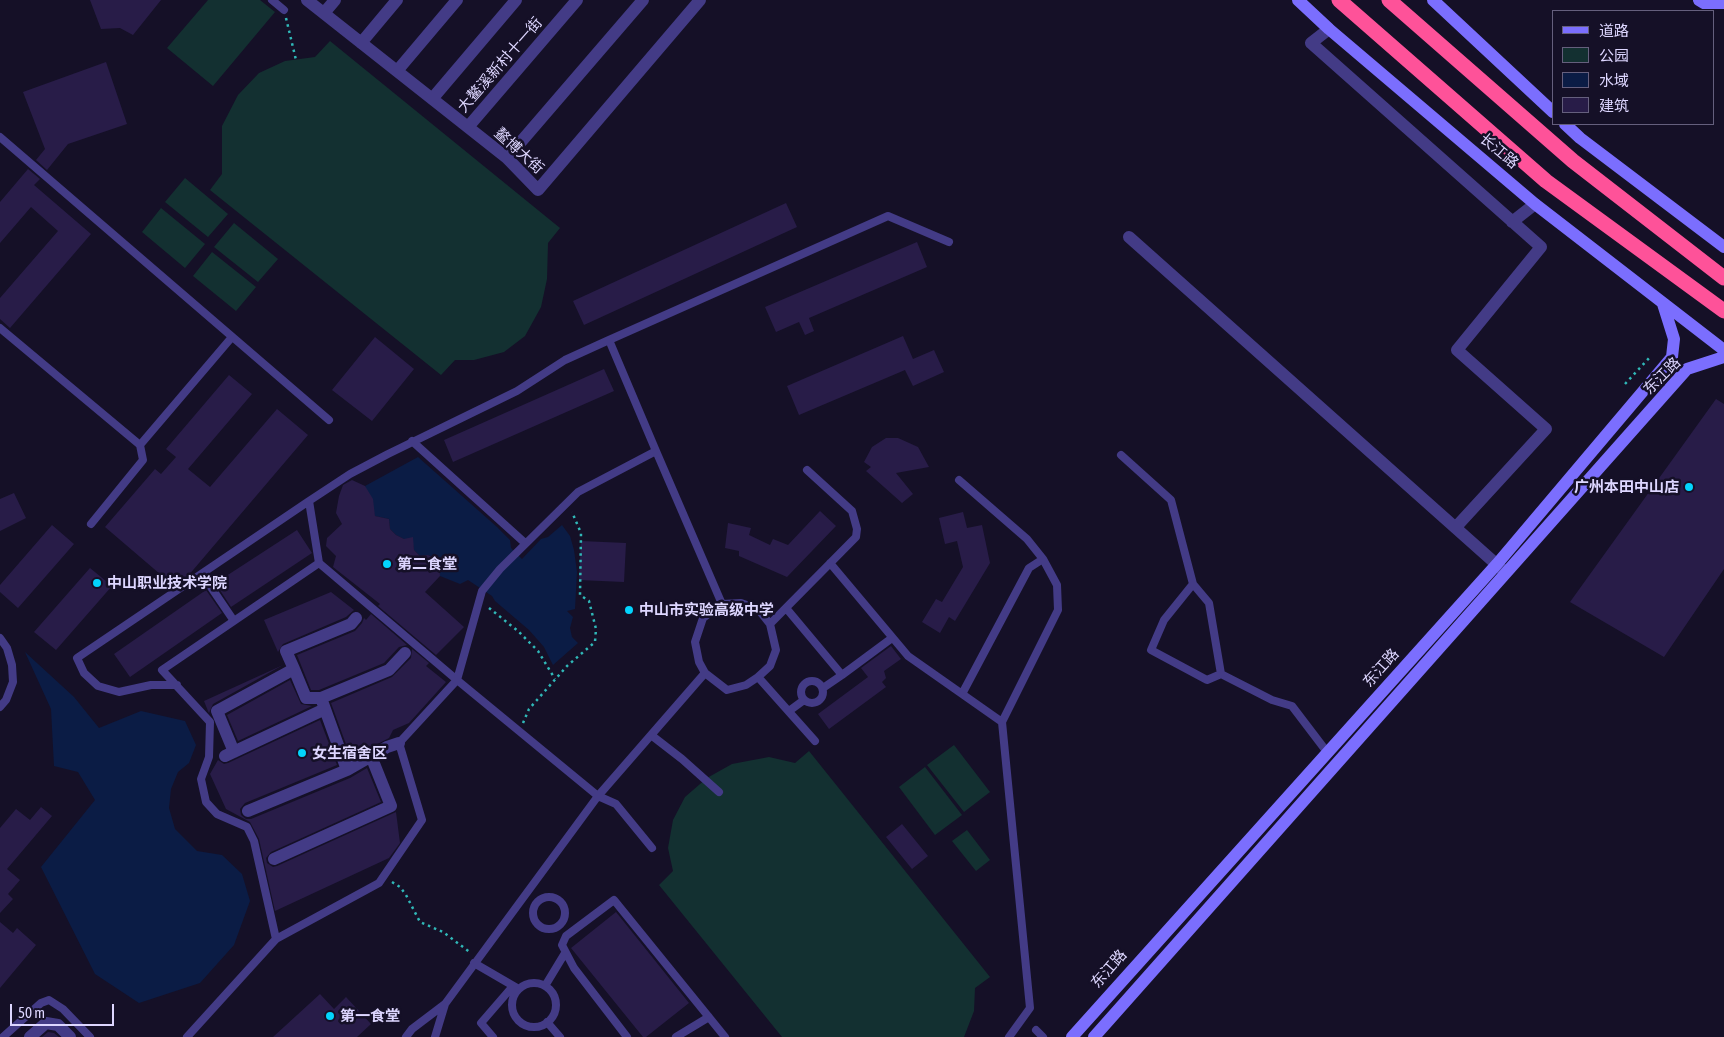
<!DOCTYPE html>
<meta charset="utf-8">
<style>
body{margin:0}
#map{position:relative;width:1724px;height:1037px;overflow:hidden;background:#151027;font-family:"Asap Condensed","Noto Sans SC",sans-serif}
canvas{display:block}
.legend{position:absolute;left:1552px;top:10px;width:162px;height:115px;box-sizing:border-box;background:#151027;border:1px solid #655f7d;margin:0;padding:6px 9px;list-style:none;font-size:15px;color:#ddd6ff}
.legend li{display:flex;align-items:center;gap:10px;height:25px}
.legend b{width:25px;border:1px solid #655f7d}
.scale{position:absolute;left:10px;top:1004px;width:104px;height:22px;box-sizing:border-box;border:2px solid #ddd6ff;border-top:0;padding-left:6px;font-size:15px;line-height:18px;white-space:nowrap;color:#ddd6ff;-webkit-text-stroke:4px #151027;paint-order:stroke}
</style>
<div id="map">
<canvas width="1724" height="1037"></canvas>
<ul class="legend">
<li><b style="height:6px;background:#7b6efe"></b>道路</li>
<li><b style="height:14px;background:#133031"></b>公园</li>
<li><b style="height:14px;background:#0b1c45"></b>水域</li>
<li><b style="height:14px;background:#281c48"></b>建筑</li>
</ul>
<div class="scale">50 m</div>
</div>
<script>
const c = document.querySelector('canvas').getContext('2d');
c.lineJoin = 'round';
function fill(path, color) {
  c.fillStyle = color;
  c.fill(path, 'evenodd');
}
function poly(rows) {
  const path = new Path2D();
  for (const r of rows) {
    if (r.length === 3) {
      path.moveTo(r[0] + r[2], r[1]);
      path.arc(r[0], r[1], r[2], 0, 2 * Math.PI);
      continue;
    }
    path.moveTo(r[0], r[1]);
    for (let i = 2; i < r.length; i += 2) path.lineTo(r[i], r[i + 1]);
  }
  return path;
}
function strokePath(path, color, width, dash) {
  c.strokeStyle = color;
  c.lineWidth = width;
  c.lineCap = dash ? 'butt' : 'round';
  c.setLineDash(dash || []);
  c.stroke(path);
}
function drawText(font, color, halo, rows, align = 'center') {
  c.font = font + ' "Asap Condensed","Noto Sans SC",sans-serif';
  c.lineWidth = 5;
  c.setLineDash([]);
  c.textBaseline = 'middle';
  c.strokeStyle = halo;
  c.fillStyle = color;
  for (const [text, x, y, turn = 0] of rows) {
    c.save();
    c.translate(x, y);
    c.rotate((+turn || 0) * Math.PI / 180);
    c.textAlign = isNaN(turn) ? turn : align;
    if (halo) c.strokeText(text, 0, 0);
    c.fillText(text, 0, 0);
    c.restore();
  }
}
const green = poly([
 [208,0,260,0,275,12,213,86,167,48],
 [330,41,560,228,548,243,547,279,541,307,525,336,504,352,474,360,455,360,441,375,210,190,222,174,222,126,238,95,259,73,285,61,315,57],
 [185,178,228,214,208,237,165,202],
 [161,208,205,244,185,268,142,232],
 [234,223,278,259,258,282,214,247],
 [212,252,256,287,236,311,193,276],
 [954,745,990,792,964,812,927,765],
 [809,751,990,977,975,988,974,1011,964,1037,782,1037,659,885,673,871,668,848,673,820,685,797,707,778,732,764,769,757,795,763],
 [925,767,962,815,935,835,899,787],
 [967,830,990,860,976,871,952,841]
]);
const water = poly([
 [418,457,497,527,510,540,511,548,522,559,541,539,548,537,562,525,570,536,574,550,577,572,575,609,567,611,573,617,570,628,572,637,578,643,553,665,544,647,529,630,495,601,492,596,468,580,460,584,440,576,439,560,428,555,420,556,414,550,412,539,404,539,396,535,390,529,389,519,375,516,365,486],
 [25,652,74,697,99,728,141,711,185,721,196,745,189,763,178,772,171,789,169,808,175,829,197,851,222,855,242,874,250,901,234,945,200,983,139,1003,95,974,41,867,95,800,78,772,54,766,51,709]
]);
const building = poly([
 [90,0,161,0,133,35,120,28,101,29],
 [106,62,127,124,68,144,47,170,36,160,45,149,23,92],
 [28,169,40,179,34,185,91,234,10,328,0,319,0,298,58,231,31,207,0,243,0,202],
 [786,203,797,227,584,325,573,301],
 [917,242,927,267,809,318,814,331,805,335,799,322,776,332,765,307],
 [903,336,913,359,934,350,944,372,913,386,905,370,799,415,787,386],
 [375,337,414,369,372,421,332,390],
 [604,369,614,391,453,462,444,440],
 [229,375,252,394,188,469,210,487,277,409,308,435,188,576,174,586,105,527,155,469,161,474,176,457,166,449],
 [1716,399,1724,404,1724,569,1664,657,1570,602],
 [886,438,898,438,918,447,929,467,896,473,913,494,902,503,866,471,871,467,864,462,872,447],
 [352,480,365,486,373,499,375,516,389,519,390,529,396,535,404,539,413,537,414,550,420,556,428,555,439,560,440,576,425,592,464,627,436,655,378,606,380,604,333,567,336,556,326,546,327,538,342,524,336,513,339,496,343,485],
 [14,493,26,518,0,531,0,499],
 [820,511,836,526,787,577,739,556,739,551,725,548,728,523,751,528,749,535,770,545,773,539,788,545],
 [963,512,967,528,982,525,990,563,955,621,949,617,940,633,922,622,936,599,942,602,963,567,957,541,945,544,939,518],
 [52,525,74,544,18,608,0,592,0,585],
 [297,530,312,553,231,607,216,584,217,582],
 [581,541,626,543,624,582,579,580],
 [90,568,112,586,56,650,34,632],
 [206,590,222,613,130,677,114,654],
 [331,592,354,610,346,617,283,644,278,652,264,620],
 [371,614,407,645,399,647,384,663,319,690,311,690,297,655,355,631,362,623,364,618,366,620],
 [891,646,901,659,884,671,886,678,882,682,886,687,829,729,818,714,868,677,861,668],
 [412,649,429,663,426,666,446,682,409,723,393,730,389,738,351,758,331,703,392,677,411,658],
 [283,665,213,704,209,713,208,711,204,701],
 [290,680,301,704,312,706,238,741,227,715],
 [320,720,337,765,245,803,240,809,241,815,246,819,251,819,350,778,367,768,381,802,271,852,266,858,267,863,273,867,277,866,396,812,400,843,389,858,275,911,259,839,250,822,226,809,210,774,218,760,224,764,228,763],
 [41,807,52,816,7,869,20,880,8,894,13,899,0,913,0,828,16,809,30,820],
 [902,824,928,856,912,869,886,837],
 [616,912,689,1003,646,1037,643,1037,571,948],
 [0,922,13,933,17,928,36,945,0,988],
 [320,994,334,1009,346,997,371,1024,357,1037,273,1037],
 [48,1032,54,1033,59,1037,42,1037]
]);
const path = poly([
 [286,18,296,60],
 [1625,384,1651,356],
 [489,608,518,631,538,651,555,679],
 [523,723,529,709,567,666,595,642,596,629,589,601,580,595,581,533,572,512],
 [392,882,400,887,406,895,420,922,443,932,471,953]
]);
const lane = poly([
 [272,0,284,10],
 [0,137,329,420],
 [0,328,140,445],
 [412,441,525,543],
 [656,451,609,340,888,216,949,242],
 [1121,455,1171,500,1193,584,1164,620,1151,650,1207,680,1221,674,1272,700,1292,706,1327,752],
 [959,480,1027,539,1043,559],
 [309,501,350,474,388,454,517,391,565,360,609,340],
 [91,524,143,460,140,445,232,337],
 [830,563,908,656,1002,722],
 [202,574,234,621],
 [1193,584,1209,603,1221,674],
 [722,604,741,603,758,609,770,624,856,537,857,529,852,511,807,470],
 [786,608,842,675,892,638],
 [0,638,7,648,12,665,13,682,6,700,0,707],
 [705,673,727,690,746,685,758,677,815,741],
 [758,677,770,666,776,650,770,624],
 [812,692,11],
 [177,685,151,685,119,692,98,686,84,673,77,658,309,501,319,563,457,680,482,591,500,569,578,492,656,451,722,604,703,618,695,642,699,662,705,673,598,796,445,1004,412,1029,406,1037],
 [823,688,842,675],
 [962,694,1029,568,1043,559,1057,585,1058,610,1002,722,1030,1008,1009,1037],
 [789,711,804,700],
 [651,735,682,759,719,792],
 [549,913,16],
 [276,939,254,841,247,827,217,814,206,802,201,779,209,757,210,722,162,670,319,563],
 [474,963,517,988],
 [534,1005,22],
 [545,986,565,953],
 [547,1022,560,1037],
 [1036,1030,1043,1037],
 [3,1037,41,1003,49,1000,63,1009,90,1037],
 [187,1037,276,939,379,883,422,820,399,743,457,680,598,796,616,804,652,848],
 [435,1037,445,1004],
 [493,1037,481,1023,513,986],
 [627,1037,574,968,562,945,566,936,614,900,725,1037],
 [676,1037,709,1017]
]);
const street = poly([
 [307,0,507,158,538,190,700,0],
 [324,13,335,0],
 [1329,29,1311,43,1541,247,1457,350,1546,429,1456,527],
 [361,43,397,0],
 [397,71,457,0],
 [432,99,516,0],
 [468,127,577,0],
 [507,158,643,0],
 [1512,222,1535,204],
 [1129,237,1504,571],
 [294,669,306,698,321,698],
 [399,743,387,747,347,770,321,698,389,670,405,653],
 [234,752,217,711,294,669,286,651,351,624,356,618],
 [225,756,325,709],
 [248,811,347,770],
 [274,859,391,806,371,756],
 [30,1037,46,1023,58,1025,70,1037]
]);
const secondary = poly([
 [1298,0,1329,29,1535,204,1724,350],
 [1433,0,1553,112],
 [1699,0,1704,3,1724,3],
 [1565,124,1580,138,1724,247],
 [1072,1037,1497,564,1672,357,1674,339,1663,304],
 [1094,1037,1687,369,1724,357]
]);
const highway = poly([
 [1339,0,1546,181,1724,311],
 [1389,0,1573,161,1724,278]
]);
const markers = [
 [1689,487,5,"#03d4fd"],
 [387,564,5,"#03d4fd"],
 [97,583,5,"#03d4fd"],
 [629,610,5,"#03d4fd"],
 [302,753,5,"#03d4fd"],
 [330,1016,5,"#03d4fd"]
];
const streetNames = [
 ["大鳌溪新村十一街",500,65,-49],
 ["鳌博大街",519,151,42],
 ["长江路",1499,151,40],
 ["东江路",1662,376,-45],
 ["东江路",1381,668,-48],
 ["东江路",1109,969,-49]
];
const poiNames = [
 ["广州本田中山店",1679,487,"right"],
 ["第二食堂",397,564],
 ["中山职业技术学院",107,583],
 ["中山市实验高级中学",639,610],
 ["女生宿舍区",312,753],
 ["第一食堂",340,1016]
];
fill(green, '#133031');
fill(water, '#0b1c45');
fill(building, '#281c48');
strokePath(path, '#30b8b8', 2.5, [2.5, 4]);
strokePath(lane, '#433b86', 8);
strokePath(street, '#433b86', 12);
strokePath(secondary, '#7b6efe', 12);
strokePath(highway, '#fe5299', 15);
for (const [x, y, r, color] of markers) {
  const dot = new Path2D();
  dot.arc(x, y, r, 0, 2 * Math.PI);
  c.fillStyle = color;
  c.fill(dot);
  strokePath(dot, '#151027', 2);
}
drawText('15px', '#ddd6ff', '#151027', streetNames);
drawText('bold 15px', '#ddd6ff', '#151027', poiNames, 'left');
</script>
